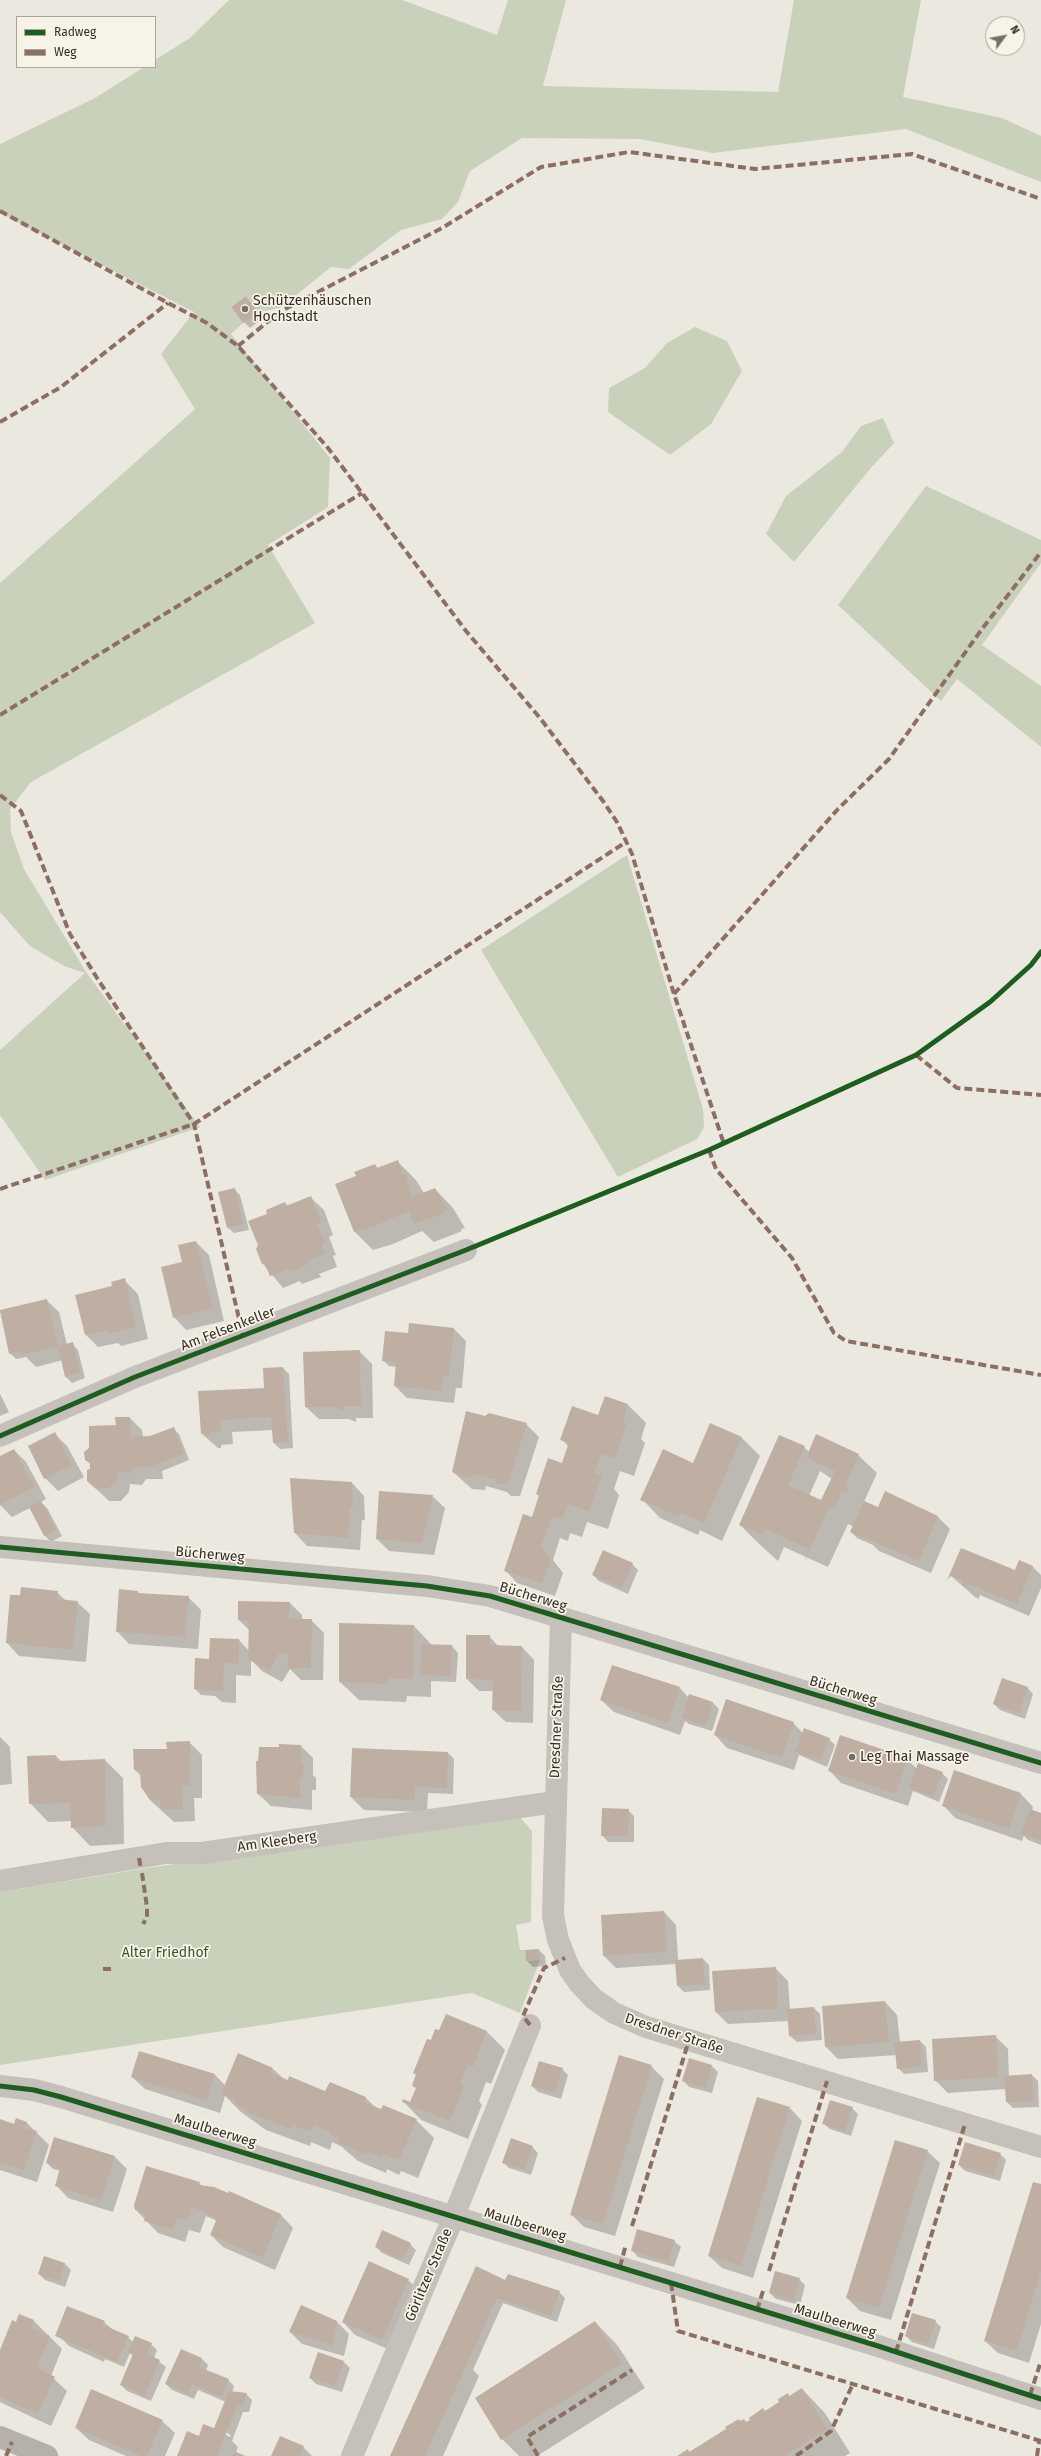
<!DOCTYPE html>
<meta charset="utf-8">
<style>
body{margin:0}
#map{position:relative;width:1041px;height:2456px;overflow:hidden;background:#ebe8e0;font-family:"Fira Sans",sans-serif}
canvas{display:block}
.legend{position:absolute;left:16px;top:16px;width:140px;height:52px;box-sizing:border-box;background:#f8f3e7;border:1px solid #aaa49b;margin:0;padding:5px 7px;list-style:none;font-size:12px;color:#352e28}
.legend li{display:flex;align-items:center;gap:8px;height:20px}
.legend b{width:20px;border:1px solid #aaa49b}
.north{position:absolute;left:985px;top:16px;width:40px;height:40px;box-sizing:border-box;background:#f8f3e7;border:1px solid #aaa49b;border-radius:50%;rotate:58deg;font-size:11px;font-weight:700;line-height:16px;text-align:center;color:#352e28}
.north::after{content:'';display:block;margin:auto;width:14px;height:18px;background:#756f68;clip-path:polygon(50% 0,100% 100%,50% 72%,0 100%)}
</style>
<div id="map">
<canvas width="1041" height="2456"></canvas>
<ul class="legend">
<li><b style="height:5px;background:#1b5e20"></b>Radweg</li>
<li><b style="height:5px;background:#8d6e63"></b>Weg</li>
</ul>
<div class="north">N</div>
</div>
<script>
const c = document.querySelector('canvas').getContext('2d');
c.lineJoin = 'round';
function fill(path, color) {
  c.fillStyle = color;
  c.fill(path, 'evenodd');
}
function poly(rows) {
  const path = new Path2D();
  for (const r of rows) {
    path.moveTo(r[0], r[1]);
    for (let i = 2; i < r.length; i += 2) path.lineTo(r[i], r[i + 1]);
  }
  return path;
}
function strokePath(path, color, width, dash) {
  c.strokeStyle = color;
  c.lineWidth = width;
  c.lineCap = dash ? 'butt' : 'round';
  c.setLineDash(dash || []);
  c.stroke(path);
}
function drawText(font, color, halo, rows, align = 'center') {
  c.font = font + ' "Fira Sans",sans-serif';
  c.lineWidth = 3.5;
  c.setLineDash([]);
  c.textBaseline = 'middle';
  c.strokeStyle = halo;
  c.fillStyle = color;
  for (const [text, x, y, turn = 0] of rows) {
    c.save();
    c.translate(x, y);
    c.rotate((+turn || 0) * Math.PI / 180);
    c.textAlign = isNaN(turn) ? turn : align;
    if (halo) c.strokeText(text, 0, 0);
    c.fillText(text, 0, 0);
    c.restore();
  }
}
const green = poly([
 [229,0,402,0,497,35,508,0,566,0,543,86,778,92,794,0,921,0,903,97,1002,118,1041,136,1041,182,906,129,713,153,640,139,522,138,470,171,458,202,442,219,401,230,349,269,331,267,280,308,258,312,246,296,231,307,243,323,231,334,330,458,328,507,268,545,315,623,31,782,10,809,11,832,24,869,86,972,200,1127,45,1180,0,1115,0,1050,85,973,64,966,30,946,0,912,0,583,195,409,161,354,194,312,0,213,0,144,95,98,144,67,155,67,155,60,190,38],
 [695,327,727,341,742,371,711,424,670,455,608,412,609,388,645,368,667,343],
 [883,418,894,443,870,469,794,562,766,534,786,496,842,452,861,426],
 [926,486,1041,540,1041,563,982,645,1041,686,1041,747,957,679,941,701,838,605],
 [627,855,703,1109,704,1128,697,1139,618,1177,481,950],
 [518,1815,532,1831,531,1922,516,1925,520,1950,525,1950,526,1961,540,1960,520,2013,472,1993,0,2065,0,1892,147,1868]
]);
const shadow = poly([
 [246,297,263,318,250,328,244,322],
 [397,1161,416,1180,424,1193,435,1189,453,1208,465,1228,461,1229,462,1231,434,1242,422,1231,393,1244,373,1250,355,1232,357,1177,375,1165,379,1169],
 [234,1189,240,1195,249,1230,234,1233,227,1227],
 [311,1198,324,1210,333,1235,329,1237,336,1255,333,1256,337,1267,319,1274,321,1277,302,1284,300,1281,283,1288,263,1264,269,1215,285,1203,288,1206],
 [196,1242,209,1255,224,1321,186,1330,174,1317,183,1262],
 [125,1281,138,1294,148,1339,121,1346,118,1343,98,1347,86,1335,113,1287],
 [46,1300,59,1312,67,1345,72,1344,78,1350,85,1378,72,1383,66,1377,63,1360,36,1367,26,1357,16,1359,10,1353,0,1311],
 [410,1324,454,1329,466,1341,462,1388,456,1388,454,1403,407,1398,395,1386,397,1367,389,1366,383,1360,409,1335],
 [360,1352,372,1364,373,1418,356,1418,356,1422,349,1419,319,1419,306,1407],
 [283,1368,289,1374,293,1448,280,1449,274,1443,273,1430,232,1432,233,1444,221,1445,221,1448,218,1448,202,1434,199,1392,266,1389],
 [0,1394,9,1412,0,1416],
 [628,1405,646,1423,641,1439,645,1443,634,1476,620,1471,614,1489,619,1495,608,1529,587,1522,582,1537,570,1533,568,1541,560,1538,553,1560,563,1573,555,1596,517,1583,505,1570,532,1518,540,1497,537,1494,563,1464,569,1447,561,1439,599,1416],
 [485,1417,526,1424,539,1437,520,1496,511,1496,507,1492,486,1486,485,1490,472,1489,453,1472],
 [130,1418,142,1430,143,1437,150,1437,173,1428,179,1434,189,1460,162,1471,163,1479,146,1479,142,1485,130,1484,129,1492,121,1501,109,1501,88,1481,91,1465,86,1460,117,1426],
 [55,1434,67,1446,84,1477,58,1491,45,1478,29,1447],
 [742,1438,760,1456,722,1541,700,1530,698,1535,660,1518,642,1499,693,1464],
 [804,1447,809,1452,858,1455,877,1473,864,1502,878,1508,886,1492,938,1517,950,1529,931,1573,879,1551,873,1545,857,1538,851,1532,854,1527,848,1524,828,1567,784,1547,778,1561,758,1543,740,1525],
 [820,1471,832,1479,822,1501,809,1496],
 [14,1450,26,1462,46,1499,41,1502,47,1508,62,1536,51,1542,45,1536,30,1508,12,1517,0,1505,0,1457],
 [352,1483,364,1496,365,1520,362,1520,360,1550,307,1546,295,1533],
 [432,1496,445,1508,434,1555,389,1551,377,1539],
 [632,1564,638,1570,628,1594,599,1581,593,1575],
 [1032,1566,1041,1575,1041,1588,1029,1616,980,1595,979,1599,975,1597,950,1575,1015,1572],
 [137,1591,140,1594,188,1597,201,1610,198,1649,129,1644,117,1631],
 [57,1592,66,1601,77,1602,90,1614,86,1662,19,1656,7,1643,21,1596],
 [289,1602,302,1615,302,1620,311,1620,324,1633,323,1680,301,1680,290,1669,282,1682,262,1671,251,1660,251,1676,236,1675,236,1703,222,1702,215,1696,201,1695,195,1689,210,1660,239,1640,249,1651,250,1631,239,1620],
 [414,1626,432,1645,452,1646,458,1653,456,1682,431,1681,431,1697,407,1696,406,1702,359,1700,340,1682],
 [489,1636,499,1647,522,1647,534,1660,533,1723,506,1722,493,1710,494,1691,479,1691,467,1679],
 [613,1666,680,1688,689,1698,690,1695,713,1703,719,1709,712,1731,689,1724,685,1721,680,1735,614,1712,601,1700],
 [1027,1687,1033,1694,1025,1719,1000,1710,994,1704],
 [793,1723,803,1733,829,1739,835,1745,827,1767,799,1755,794,1770,727,1748,715,1735],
 [0,1737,10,1747,12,1784,0,1785],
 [189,1742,202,1755,202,1798,194,1798,195,1821,174,1822,150,1800,141,1776,135,1770,134,1750,168,1750],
 [301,1746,313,1758,313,1775,316,1778,316,1790,312,1790,312,1810,271,1806,258,1794,280,1748],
 [448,1753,454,1759,453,1794,428,1793,427,1812,364,1810,351,1797],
 [56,1756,62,1762,105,1760,123,1778,124,1844,90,1846,72,1827,72,1821,48,1822,30,1803,28,1757],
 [907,1759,917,1769,942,1773,948,1779,939,1802,913,1791,908,1806,841,1783,829,1770],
 [954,1771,1021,1794,1033,1807,1032,1811,1041,1814,1041,1845,1028,1840,1024,1836,1022,1841,955,1818,943,1805],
 [628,1810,634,1816,634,1842,608,1842,602,1835],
 [664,1912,676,1925,678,1960,703,1959,709,1965,710,1990,684,1992,678,1986,676,1964,616,1968,604,1956],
 [539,1950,545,1956,546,1966,533,1967,527,1961,526,1951],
 [775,1968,788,1981,790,2010,814,2008,820,2014,822,2040,797,2042,790,2036,789,2021,728,2024,716,2012],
 [885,2002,897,2015,900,2042,920,2041,926,2047,928,2072,904,2074,898,2068,897,2055,838,2059,826,2047],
 [446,2015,487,2032,505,2050,491,2084,486,2082,479,2101,482,2105,468,2139,421,2120,403,2101,410,2104,417,2089,413,2085,417,2076,414,2073,439,2032],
 [995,2036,1008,2049,1009,2077,1032,2075,1038,2081,1039,2107,1013,2108,1007,2102,1006,2089,948,2093,935,2080],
 [140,2052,215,2075,226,2086,273,2069,284,2079,326,2093,366,2098,376,2108,416,2120,434,2138,418,2178,401,2171,399,2175,387,2169,386,2173,358,2161,342,2147,332,2142,330,2150,311,2142,310,2146,266,2130,241,2112,225,2096,220,2113,145,2089,132,2077],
 [651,2066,664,2079,615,2236,584,2227,571,2214],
 [712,2066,718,2072,712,2093,689,2087,683,2080],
 [562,2069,568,2075,561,2099,538,2092,532,2086],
 [790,2108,802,2121,753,2278,722,2268,709,2256],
 [852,2108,858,2114,851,2136,830,2129,823,2123],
 [0,2120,15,2125,27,2123,49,2145,37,2182,0,2170],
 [532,2147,538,2153,531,2175,509,2168,503,2162],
 [927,2151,940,2163,891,2320,860,2311,847,2298],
 [1000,2154,1006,2160,1000,2181,965,2171,959,2165],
 [114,2156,127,2169,113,2212,68,2198,56,2185,60,2171,53,2169,47,2163],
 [199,2183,202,2186,227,2194,230,2192,281,2215,293,2228,275,2270,223,2247,211,2235,217,2221,206,2216,200,2233,189,2230,185,2242,158,2233,136,2210],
 [1041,2185,1041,2324,1029,2363,998,2353,985,2341],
 [674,2241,681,2247,674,2267,638,2257,632,2250],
 [410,2244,416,2250,409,2265,382,2253,376,2247],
 [65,2264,71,2270,65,2287,45,2280,39,2274],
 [799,2279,805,2285,800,2305,776,2299,770,2293],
 [408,2280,421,2292,395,2352,355,2335,343,2322],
 [506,2281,559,2292,565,2298,557,2322,503,2303,473,2370,479,2376,443,2456,391,2456],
 [20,2315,34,2321,62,2349,51,2376,67,2391,51,2426,0,2402,0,2352],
 [935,2321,941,2327,934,2349,912,2342,906,2336],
 [104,2322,113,2330,128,2337,133,2342,151,2344,157,2350,154,2358,166,2367,151,2401,127,2391,121,2385,133,2356,130,2353,124,2367,105,2359,104,2362,69,2346,57,2334],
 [337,2322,349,2334,344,2356,302,2344,290,2332],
 [595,2322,618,2346,645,2388,537,2456,519,2456,502,2439],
 [182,2351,202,2359,208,2365,206,2371,228,2380,234,2386,232,2393,246,2394,252,2400,249,2412,243,2412,232,2441,238,2447,236,2453,246,2456,178,2456,199,2437,218,2432,226,2402,198,2390,194,2399,172,2390,166,2384],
 [221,2430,231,2435,230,2437,221,2432],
 [344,2362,350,2368,342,2392,316,2384,310,2378],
 [802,2389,825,2413,850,2453,845,2456,679,2456,688,2451,690,2453,741,2422,747,2423],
 [162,2421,175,2433,165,2456,126,2456,89,2440,76,2428],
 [303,2447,312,2456,272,2456]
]);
const building = poly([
 [246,296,258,312,243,323,231,307],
 [398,1160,403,1175,406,1174,412,1197,435,1188,447,1209,443,1211,444,1213,414,1224,409,1211,374,1226,354,1232,335,1184,356,1176,354,1172,375,1164,377,1168],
 [235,1188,243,1224,227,1228,218,1192],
 [311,1196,321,1222,317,1224,325,1243,321,1244,325,1254,307,1261,309,1264,289,1272,288,1269,270,1276,265,1264,262,1264,256,1249,258,1245,248,1221,267,1214,266,1210,285,1202,286,1206],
 [196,1241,213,1308,173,1318,161,1267,182,1262,178,1245],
 [125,1278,136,1327,108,1334,108,1330,85,1335,75,1295,112,1286,111,1282],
 [47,1299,58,1346,23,1355,21,1351,9,1354,0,1310],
 [409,1323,454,1328,449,1376,444,1376,442,1391,394,1386,396,1362,382,1361,385,1331,408,1333],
 [73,1342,80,1372,65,1377,58,1346],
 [360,1350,361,1406,344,1406,344,1410,339,1410,339,1407,305,1407,303,1352],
 [283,1367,288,1442,273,1443,271,1417,220,1420,221,1432,209,1433,209,1436,205,1436,205,1433,201,1434,198,1391,264,1388,263,1368],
 [605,1396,628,1404,623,1422,627,1423,615,1458,601,1454,595,1473,602,1476,589,1511,568,1504,563,1519,552,1516,541,1547,551,1559,542,1584,504,1571,523,1514,532,1517,539,1495,536,1494,548,1458,562,1463,569,1442,560,1440,572,1406,598,1415],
 [466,1411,485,1416,489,1413,527,1423,508,1484,498,1484,496,1480,474,1474,472,1478,466,1476,462,1477,452,1472],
 [115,1417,130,1417,131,1437,150,1436,174,1427,184,1454,150,1467,134,1467,130,1473,118,1472,117,1480,109,1488,96,1489,87,1481,87,1470,90,1469,90,1463,85,1460,84,1452,89,1448,89,1426,116,1425],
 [710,1423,742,1437,704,1523,681,1513,679,1517,640,1500,663,1449,693,1463],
 [55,1432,72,1465,44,1479,28,1446],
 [816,1434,859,1454,845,1486,849,1488,847,1493,842,1491,834,1509,829,1506,805,1561,808,1549,766,1529,760,1540,759,1540,761,1535,739,1525,779,1435,805,1446,788,1485,821,1500,835,1471,806,1458],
 [14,1449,34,1487,0,1505,0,1456],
 [290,1478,352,1482,353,1508,350,1508,348,1538,294,1533],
 [379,1491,433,1495,422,1543,376,1539],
 [885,1491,938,1516,919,1561,850,1532,864,1501,878,1507],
 [41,1501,56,1530,44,1536,29,1507],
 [961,1548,1015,1570,1019,1560,1033,1566,1017,1604,968,1584,966,1587,961,1585,963,1581,951,1576,947,1580],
 [603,1550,633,1563,622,1588,592,1575],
 [21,1587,58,1591,57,1599,78,1601,73,1650,6,1643,10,1595,20,1595],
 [119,1589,138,1591,137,1593,189,1596,185,1637,116,1632],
 [238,1601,290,1602,289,1619,312,1619,311,1668,287,1668,288,1654,279,1653,269,1671,248,1659,249,1621,238,1620],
 [339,1623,414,1625,413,1679,389,1678,388,1684,339,1682],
 [466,1635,490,1635,490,1645,522,1646,521,1711,492,1710,493,1680,466,1679],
 [210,1638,239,1639,239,1664,224,1663,223,1691,194,1689,195,1658,209,1659],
 [421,1644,452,1645,451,1676,420,1675],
 [612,1665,680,1687,668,1723,600,1700],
 [1002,1678,1028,1687,1019,1713,993,1704],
 [689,1694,713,1702,706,1726,682,1718],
 [726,1699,794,1722,782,1758,714,1735],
 [804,1728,830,1738,821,1761,795,1752],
 [840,1735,908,1758,896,1794,828,1771],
 [190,1741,190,1785,182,1786,183,1809,161,1810,160,1800,150,1800,141,1787,140,1770,134,1770,133,1749,167,1749,166,1742],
 [279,1744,301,1745,301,1765,304,1765,303,1778,300,1778,300,1798,257,1794,256,1761,258,1761,259,1747,279,1747],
 [352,1748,448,1752,447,1788,415,1787,415,1800,350,1797],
 [56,1755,56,1761,105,1759,106,1826,71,1828,70,1803,29,1804,27,1756],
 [918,1763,943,1772,933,1797,909,1788],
 [954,1770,1021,1793,1009,1829,942,1806],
 [602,1808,629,1809,628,1836,601,1836],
 [1030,1809,1041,1813,1041,1841,1021,1834],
 [664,1911,667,1952,603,1956,601,1915],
 [539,1949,540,1960,526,1961,525,1950],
 [703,1958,705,1985,677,1986,675,1960],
 [776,1967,778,2009,715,2012,712,1971],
 [885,2001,889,2042,825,2047,822,2006],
 [814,2007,816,2034,789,2036,787,2009],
 [446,2014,487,2031,473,2067,468,2065,460,2084,464,2086,450,2121,402,2102,403,2099,410,2102,416,2088,412,2086,416,2074,413,2073,427,2039,431,2040,435,2029,439,2030],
 [996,2035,998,2077,934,2081,932,2039],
 [920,2040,922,2066,897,2069,894,2042],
 [139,2051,215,2074,207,2101,131,2077],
 [238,2053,273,2068,271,2073,288,2080,289,2076,325,2091,330,2082,366,2097,364,2102,381,2109,383,2105,417,2119,399,2160,382,2154,381,2157,369,2152,367,2155,338,2143,340,2139,329,2134,330,2131,314,2125,311,2132,293,2125,291,2129,246,2112,248,2110,235,2104,237,2101,221,2094],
 [619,2055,652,2065,603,2224,570,2215],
 [689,2058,712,2065,706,2088,682,2081],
 [539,2061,563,2068,555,2093,531,2086],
 [1032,2074,1034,2101,1006,2102,1004,2076],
 [757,2097,790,2107,741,2266,708,2256],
 [830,2100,853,2107,845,2131,822,2124],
 [16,2118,27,2122,25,2128,37,2131,24,2170,0,2162,0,2119,14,2124],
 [54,2137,115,2156,101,2200,55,2186,60,2168,46,2163],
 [511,2138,533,2146,525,2170,502,2163],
 [895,2140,928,2150,879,2308,846,2298],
 [965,2142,1001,2153,994,2176,958,2165],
 [146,2166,200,2182,199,2185,214,2187,228,2193,229,2191,281,2214,263,2258,210,2235,217,2218,192,2207,188,2221,177,2218,173,2230,144,2221,146,2214,135,2210,134,2205],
 [1033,2182,1041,2184,1041,2271,1017,2351,984,2341],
 [637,2229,675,2240,668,2262,631,2251],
 [382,2230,411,2243,403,2260,375,2247],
 [44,2256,65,2263,59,2281,38,2274],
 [369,2261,409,2279,382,2340,342,2322],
 [476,2266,505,2280,508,2274,560,2291,551,2316,497,2298,425,2456,390,2456],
 [775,2271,800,2278,794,2300,769,2293],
 [301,2305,337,2321,332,2345,289,2332],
 [67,2306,105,2321,103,2325,129,2336,117,2362,55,2336],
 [912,2313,936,2320,928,2344,905,2336],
 [19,2314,34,2320,31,2328,50,2336,37,2367,55,2377,38,2414,0,2397,0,2350,12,2320,16,2322],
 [595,2321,622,2364,501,2440,475,2398],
 [135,2336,152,2343,147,2354,160,2360,145,2396,120,2385,133,2354,128,2352],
 [181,2349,202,2358,199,2367,229,2379,222,2397,192,2384,187,2394,165,2384],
 [318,2352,344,2361,335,2386,309,2378],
 [802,2388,827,2429,784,2456,677,2456,688,2449,689,2452,726,2429,725,2427,739,2419,740,2421,744,2419,746,2422,750,2420,749,2418,763,2408,765,2411,779,2402,778,2399,788,2393,789,2396],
 [91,2389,163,2420,147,2456,141,2456,75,2428],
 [229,2391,247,2393,243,2406,237,2406,217,2456,177,2456,187,2431,199,2436,203,2424,214,2428],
 [280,2436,304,2446,300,2456,271,2456],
 [234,2451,245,2456,232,2456]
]);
const street = poly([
 [0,1436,135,1377,466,1250],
 [0,1547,427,1586,490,1596,1041,1763],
 [561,1618,553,1916,558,1940,570,1970,579,1983,594,1999,614,2013,646,2027,1041,2147],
 [0,1881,166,1853,202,1853,555,1802],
 [0,2086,34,2090,61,2097,878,2346,1041,2399],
 [352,2456,454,2216,530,2025]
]);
const secondary = poly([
 [0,2437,47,2456]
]);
const quiet = poly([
 [0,211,168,303,207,323,238,346,328,448,466,631,540,718,603,801,617,822,632,854,674,994,724,1144],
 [238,346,281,311,442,228,541,167,629,152,755,169,912,154,1041,199],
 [0,422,61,387,168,303],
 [0,715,362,493],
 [0,795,21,811,70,934,97,978,194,1124,243,1336],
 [674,994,838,809,889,759,982,629,1041,552],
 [916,1055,957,1088,1041,1095],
 [709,1150,716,1169,792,1258,834,1333,846,1341,1041,1375],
 [0,1189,194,1124,626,842],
 [139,1858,141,1869],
 [142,1873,147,1907,147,1917,143,1924],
 [103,1969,111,1969],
 [530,2025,523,2016,544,1968,565,1958],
 [632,2226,689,2040],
 [620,2267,626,2244],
 [769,2271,827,2081],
 [671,2283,678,2331,1041,2441],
 [757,2310,763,2291],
 [896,2352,965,2124],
 [1030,2395,1041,2361],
 [6,2456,12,2442],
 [538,2456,527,2437,632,2370],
 [796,2456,831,2431,852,2386],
 [1037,2456,1039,2442]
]);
const cycleway = poly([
 [0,1436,135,1377,466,1250,709,1150,916,1055,990,1002,1031,965,1041,952],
 [0,1547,427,1586,490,1596,1041,1763],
 [0,2086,34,2090,61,2097,878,2346,1041,2399]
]);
const markers = [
 [245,309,4,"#756f68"],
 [852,1757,4,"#756f68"]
];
const poiNames = [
 ["Schützenhäuschen",253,301],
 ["Hochstadt",253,317],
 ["Leg Thai Massage",860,1757]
];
const streetNames = [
 ["Am Felsenkeller",228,1329,-21],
 ["Bücherweg",210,1555,5],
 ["Bücherweg",533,1597,17],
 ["Bücherweg",843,1691,17],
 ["Dresdner Straße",557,1727,-88],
 ["Am Kleeberg",277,1842,-8],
 ["Dresdner Straße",674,2034,18],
 ["Maulbeerweg",215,2131,17],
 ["Maulbeerweg",525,2225,17],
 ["Görlitzer Straße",429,2275,-67],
 ["Maulbeerweg",835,2321,17]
];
const parkNames = [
 ["Alter Friedhof",165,1953]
];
fill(green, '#c9d1bb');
fill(shadow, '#0003');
fill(building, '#beafa2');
strokePath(street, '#c5c0b9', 22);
strokePath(secondary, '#b5b0aa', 22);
strokePath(quiet, '#8d6e63', 4, [8, 4]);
strokePath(cycleway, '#1b5e20', 5);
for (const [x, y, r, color] of markers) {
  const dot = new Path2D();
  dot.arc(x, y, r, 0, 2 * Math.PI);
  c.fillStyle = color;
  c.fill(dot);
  strokePath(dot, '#f8f3e7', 1.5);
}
drawText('14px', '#352e28', '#f8f3e7', poiNames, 'left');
drawText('14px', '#352e28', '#f8f3e7', streetNames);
drawText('14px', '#3e522d', '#f8f3e7', parkNames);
</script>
